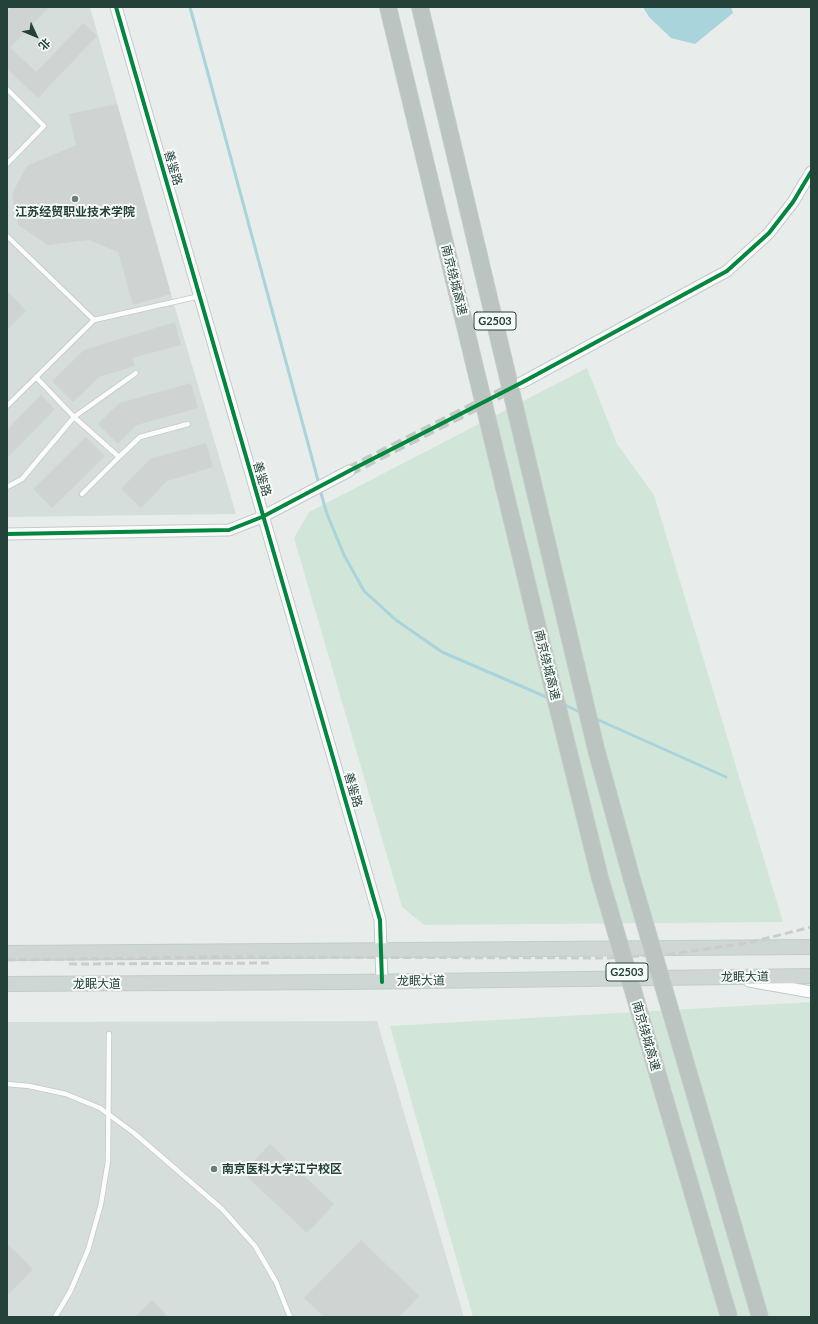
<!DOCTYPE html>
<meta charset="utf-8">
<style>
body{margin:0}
#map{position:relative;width:818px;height:1324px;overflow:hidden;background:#e8edeb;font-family:Lato,"Noto Sans SC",sans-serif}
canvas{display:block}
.frame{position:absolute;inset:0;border:8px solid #24423a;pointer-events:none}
.north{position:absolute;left:16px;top:16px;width:40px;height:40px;-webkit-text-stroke:3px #f7fbf9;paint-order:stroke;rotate:134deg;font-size:11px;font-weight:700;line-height:16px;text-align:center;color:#24423a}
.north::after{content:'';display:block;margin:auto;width:14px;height:18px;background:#24423a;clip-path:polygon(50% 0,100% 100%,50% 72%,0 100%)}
</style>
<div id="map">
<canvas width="818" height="1324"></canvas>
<div class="frame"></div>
<div class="north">北</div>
</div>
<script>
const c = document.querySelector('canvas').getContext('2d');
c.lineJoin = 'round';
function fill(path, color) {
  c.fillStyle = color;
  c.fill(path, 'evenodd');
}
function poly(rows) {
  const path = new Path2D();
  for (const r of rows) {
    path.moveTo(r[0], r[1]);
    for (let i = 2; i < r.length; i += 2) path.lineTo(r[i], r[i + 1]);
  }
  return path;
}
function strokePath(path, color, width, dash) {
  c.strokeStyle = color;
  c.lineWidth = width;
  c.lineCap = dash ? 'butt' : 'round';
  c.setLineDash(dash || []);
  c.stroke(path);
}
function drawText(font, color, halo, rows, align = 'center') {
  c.font = font + ' Lato,"Noto Sans SC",sans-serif';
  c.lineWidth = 4;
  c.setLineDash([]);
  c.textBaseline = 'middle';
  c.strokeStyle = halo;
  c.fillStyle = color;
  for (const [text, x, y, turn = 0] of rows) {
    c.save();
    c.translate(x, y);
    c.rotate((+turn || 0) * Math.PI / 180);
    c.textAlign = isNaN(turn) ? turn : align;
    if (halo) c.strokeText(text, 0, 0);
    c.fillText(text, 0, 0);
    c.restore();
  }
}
const built = poly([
 [7,7,90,7,171,294,236,514,7,517],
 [377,1021,464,1317,7,1317,7,1022]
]);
const green = poly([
 [587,368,617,444,654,495,783,922,424,925,402,907,294,538,309,512],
 [811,1002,811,1317,473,1317,390,1026]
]);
const water = poly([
 [643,7,731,7,733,13,695,44,671,38,649,17]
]);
const stream = poly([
 [190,7,319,484],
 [320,490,327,514,344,555,364,591,396,620,442,652,551,699],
 [563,704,582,713],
 [594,718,726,777]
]);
const building = poly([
 [11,7,49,7,10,48,36,72,83,23,97,36,38,98,7,69,7,11],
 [117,104,171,294,133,305,118,252,89,240,48,245,18,225,12,194,27,166,76,145,69,114],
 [7,291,26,311,7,330],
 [175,322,181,345,132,358,135,366,99,377,73,402,52,381,84,350],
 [191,383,198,408,137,425,118,444,98,424,119,403],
 [41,395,55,409,7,458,7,430],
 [86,437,105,456,52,508,33,489],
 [206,443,213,467,167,481,141,508,121,489,150,459],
 [270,1144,334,1204,307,1233,243,1173],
 [361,1240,419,1296,399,1317,324,1317,304,1298],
 [7,1244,33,1269,7,1296],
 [152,1300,168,1317,135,1317]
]);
const tertiaryTunnel = poly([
 [349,471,517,385]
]);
const service = poly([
 [7,89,44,126,7,164],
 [7,236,94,320],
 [36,377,74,417,119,457,140,437,188,424],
 [7,406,94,320,200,296],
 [7,487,22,479,74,417,136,373],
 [82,494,119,457],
 [7,1084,29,1086,66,1094,100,1108,134,1133,222,1209,255,1246,276,1282,290,1317],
 [55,1317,70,1292,88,1250,101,1204,108,1161,109,1034]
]);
const tertiary = poly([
 [116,7,380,920,382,982],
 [521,383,727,271,769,233,793,202,811,172],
 [7,534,229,530,262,517,349,471],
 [749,981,811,992]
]);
const primary = poly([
 [7,953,811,947],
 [7,984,347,982,811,976]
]);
const motorway = poly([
 [388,7,537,624],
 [420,7,569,635]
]);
const rail = poly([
 [7,960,212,957,609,958,671,954,707,949,752,942,811,927],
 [69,964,271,963]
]);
const motorwayBridge = poly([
 [537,624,600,878,729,1317],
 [569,635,596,749,631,876,760,1317]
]);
const cycleway = poly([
 [116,7,380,920,382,982],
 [7,534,229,530,262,517,349,471,521,383,727,271,769,233,793,202,811,172]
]);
const markers = [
 [75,199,4,"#697e78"],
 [214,1169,4,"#697e78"]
];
const shields = [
 [495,321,42],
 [627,972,42]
];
const shieldNames = [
 ["G2503",495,321],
 ["G2503",627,972]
];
const streetNames = [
 ["善鉴路",173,168,74],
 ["南京绕城高速",454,280,76],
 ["善鉴路",262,479,74],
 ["南京绕城高速",547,665,76],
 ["善鉴路",353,790,74],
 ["龙眠大道",745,977,-1],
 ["龙眠大道",421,981,-1],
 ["龙眠大道",97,984],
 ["南京绕城高速",646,1036,74]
];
const poiNames = [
 ["江苏经贸职业技术学院",75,212],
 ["南京医科大学江宁校区",222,1169,"left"]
];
fill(built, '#d6dedb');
fill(green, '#d1e6d8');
fill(water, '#a9d4db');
strokePath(stream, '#a9d4db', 3);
fill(building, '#cfd4d2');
strokePath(tertiaryTunnel, '#c1cbc8', 11, [11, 5.5]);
strokePath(service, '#c5cac8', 6);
strokePath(tertiary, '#c5cac8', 13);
strokePath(primary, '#c3ccc9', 16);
strokePath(motorway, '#c3ccc9', 18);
strokePath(service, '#fcfcfc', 4.5);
strokePath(tertiary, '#fcfcfc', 11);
strokePath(primary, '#cfd7d5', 14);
strokePath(motorway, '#bcc4c2', 16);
strokePath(rail, '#c9cdcc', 3, [8, 4]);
strokePath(motorwayBridge, '#c3ccc9', 18, []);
strokePath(motorwayBridge, '#bcc4c2', 16);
strokePath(cycleway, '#00873e', 4);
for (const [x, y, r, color] of markers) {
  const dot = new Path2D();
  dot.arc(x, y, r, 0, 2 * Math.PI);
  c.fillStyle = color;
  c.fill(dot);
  strokePath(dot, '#f7fbf9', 1.5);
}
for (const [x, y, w] of shields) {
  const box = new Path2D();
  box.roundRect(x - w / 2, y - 9, w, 18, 3);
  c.fillStyle = '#f7fbf9';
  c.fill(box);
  strokePath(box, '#24423a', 1);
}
drawText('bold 11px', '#24423a', null, shieldNames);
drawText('12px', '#24423a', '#f7fbf9', streetNames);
drawText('bold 12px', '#24423a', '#f7fbf9', poiNames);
</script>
